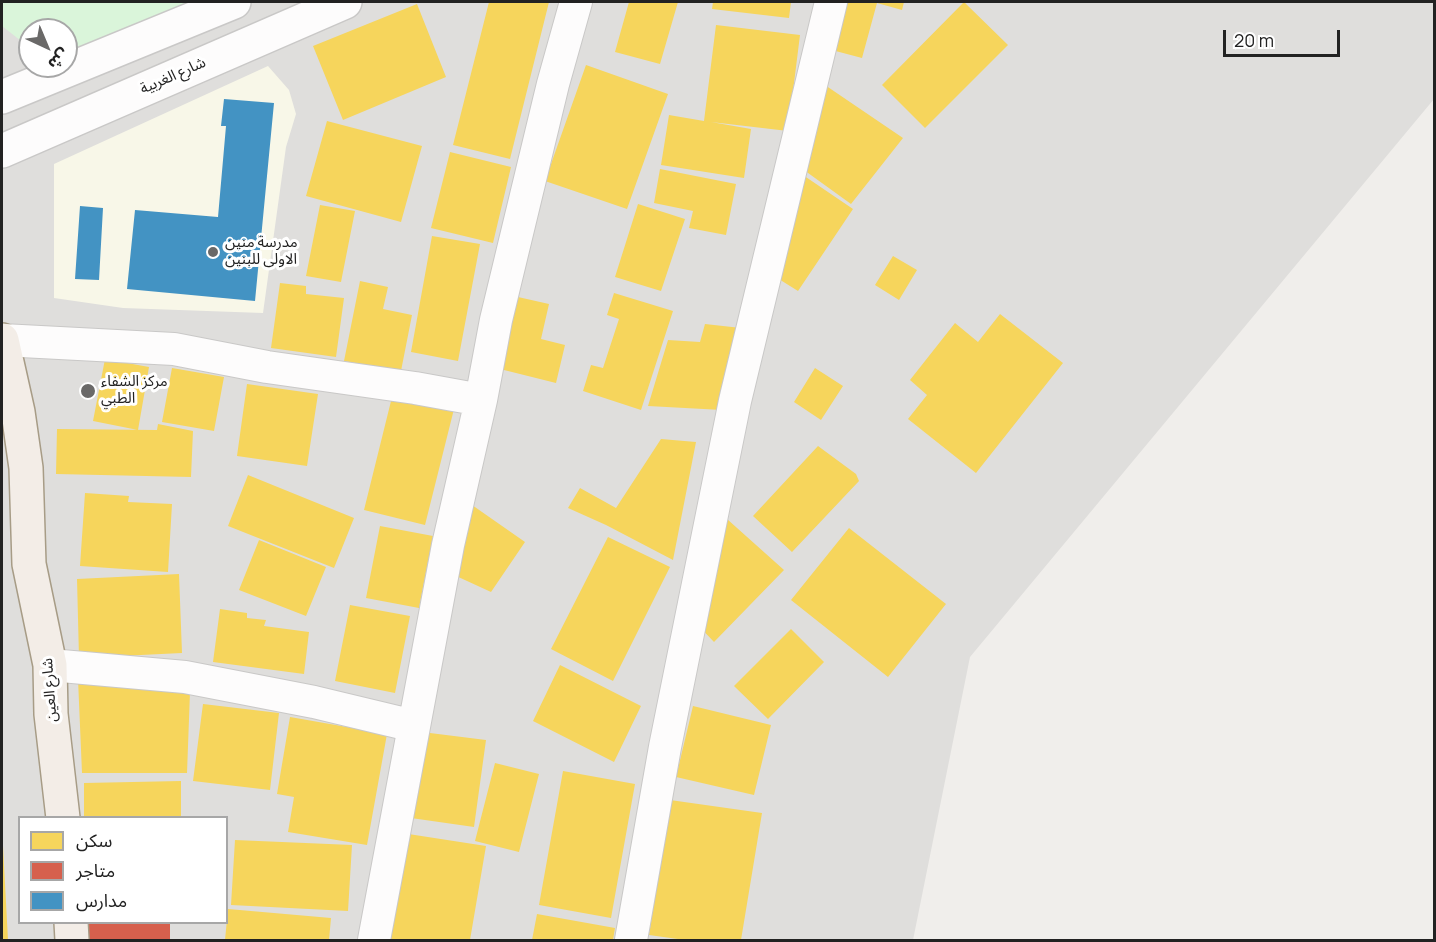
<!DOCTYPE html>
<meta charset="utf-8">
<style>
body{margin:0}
#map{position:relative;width:1436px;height:942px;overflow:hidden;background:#f0eeeb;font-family:Manrope,"Noto Sans Arabic",sans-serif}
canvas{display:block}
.frame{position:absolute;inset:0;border:3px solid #222;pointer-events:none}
.legend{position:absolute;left:18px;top:816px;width:210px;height:108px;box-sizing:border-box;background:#fff;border:2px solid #a7a7a7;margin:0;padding:8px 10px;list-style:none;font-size:18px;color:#222}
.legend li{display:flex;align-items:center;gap:12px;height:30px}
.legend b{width:30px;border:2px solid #a7a7a7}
.north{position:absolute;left:18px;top:18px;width:60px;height:60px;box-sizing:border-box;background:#fff;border:2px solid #a7a7a7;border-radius:50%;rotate:136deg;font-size:16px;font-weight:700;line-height:24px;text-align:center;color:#222}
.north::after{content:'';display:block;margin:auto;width:21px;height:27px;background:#6a6968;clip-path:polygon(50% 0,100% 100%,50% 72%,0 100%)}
.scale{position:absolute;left:1223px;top:30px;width:117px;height:27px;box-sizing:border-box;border:3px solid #222;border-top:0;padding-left:8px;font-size:18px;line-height:21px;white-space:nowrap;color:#222;-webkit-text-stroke:4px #fff;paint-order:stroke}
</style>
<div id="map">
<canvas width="1436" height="942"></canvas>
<div class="frame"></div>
<ul class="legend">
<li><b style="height:16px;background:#f6d55c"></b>سكن</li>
<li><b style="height:16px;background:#d6604d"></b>متاجر</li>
<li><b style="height:16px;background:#4393c3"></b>مدارس</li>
</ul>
<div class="north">ش</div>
<div class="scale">20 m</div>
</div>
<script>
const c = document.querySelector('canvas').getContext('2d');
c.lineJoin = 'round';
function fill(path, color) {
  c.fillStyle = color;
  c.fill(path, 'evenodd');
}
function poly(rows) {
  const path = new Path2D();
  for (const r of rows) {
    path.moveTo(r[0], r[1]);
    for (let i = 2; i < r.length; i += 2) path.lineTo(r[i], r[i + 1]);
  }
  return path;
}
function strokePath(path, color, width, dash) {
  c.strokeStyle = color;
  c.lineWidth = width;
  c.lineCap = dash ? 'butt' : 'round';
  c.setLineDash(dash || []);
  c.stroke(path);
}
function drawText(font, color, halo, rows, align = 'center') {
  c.font = font + ' Manrope,"Noto Sans Arabic",sans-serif';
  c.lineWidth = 6;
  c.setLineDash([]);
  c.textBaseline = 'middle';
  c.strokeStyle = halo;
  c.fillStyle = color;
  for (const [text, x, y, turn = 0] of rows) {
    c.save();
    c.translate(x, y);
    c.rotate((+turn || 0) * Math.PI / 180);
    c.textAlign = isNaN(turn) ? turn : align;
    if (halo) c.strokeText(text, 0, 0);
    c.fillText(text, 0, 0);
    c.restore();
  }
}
const residential = poly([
 [2,2,1434,2,1434,99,970,657,913,940,2,940],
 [30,30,66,30,66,66,30,66],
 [20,818,226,818,226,922,20,922]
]);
const education = poly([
 [268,66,289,90,296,114,286,147,263,313,123,308,54,298,54,164]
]);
const park = poly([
 [2,2,203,2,66,59,66,30,30,30,30,48,2,26]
]);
const homes = poly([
 [489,2,549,2,510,159,453,145],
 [629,2,678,2,660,64,615,52],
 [713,2,791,2,789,18,712,9],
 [840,2,904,2,902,10,877,3,862,58,828,49],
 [964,2,1008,45,925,128,882,85],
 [417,4,446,77,343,120,313,46],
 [716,25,800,35,788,131,711,122,751,129,744,178,661,165,669,115,704,121],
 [586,65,668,94,627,209,545,181],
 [819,81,903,138,851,204,797,165],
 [327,121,422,146,401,222,306,196],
 [450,152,511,167,493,243,431,228],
 [660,169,736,184,726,235,689,228,693,211,654,203],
 [797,171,853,209,798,291,774,276],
 [638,204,685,219,661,291,615,277],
 [320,205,355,211,341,282,306,276],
 [432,236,480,244,458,361,411,352],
 [893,256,917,270,899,300,875,285],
 [360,281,388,287,383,309,412,315,401,371,344,361],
 [280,283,306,286,306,294,344,298,336,357,271,348],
 [614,293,673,311,641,410,583,391,591,365,603,368,619,319,607,315],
 [518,297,549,304,541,339,565,345,556,383,500,369],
 [1000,314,1063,363,976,473,908,419,927,395,910,380,955,323,978,342],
 [705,324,741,328,722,410,648,406,668,340,700,342],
 [105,359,149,367,138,430,93,421],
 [172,368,224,377,214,431,162,422],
 [815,368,843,386,821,420,794,402],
 [247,384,318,394,307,466,237,456],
 [393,393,454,409,425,525,364,510],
 [158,424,193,431,191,477,56,474,57,429,157,430],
 [661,439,696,442,673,560,606,525,568,508,580,488,616,508],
 [818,446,856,474,859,481,792,552,753,516],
 [248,475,354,518,334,568,228,526],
 [85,493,129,496,128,502,172,504,168,572,80,566],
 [472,505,525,542,491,592,454,575],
 [727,519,784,570,714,642,696,623],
 [380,526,433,536,419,608,366,598],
 [849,528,946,604,888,677,791,600],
 [608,537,670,567,613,681,551,649],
 [259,540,326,567,306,616,239,590],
 [179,574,182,653,79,658,77,579],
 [350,605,410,616,395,693,335,681],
 [220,609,247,613,247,618,266,620,264,626,309,632,304,674,213,662],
 [791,629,824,662,768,719,734,686],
 [560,665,641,706,614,762,533,721],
 [78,679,190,692,187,773,82,773],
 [203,704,279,713,270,790,193,781],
 [693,706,771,725,754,795,676,777],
 [290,717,387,734,367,845,288,832,294,797,277,794],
 [422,732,486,740,474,827,411,818],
 [495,763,539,774,519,852,475,841],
 [563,771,635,784,611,918,539,905],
 [181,781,181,818,84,818,84,783],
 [670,800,762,813,741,940,685,940,649,935],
 [402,833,486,846,470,940,384,940],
 [235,840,352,845,348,911,231,905],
 [2,846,3,846,8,940,2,940],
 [228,909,331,918,329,940,225,940],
 [537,914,615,928,613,940,532,940]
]);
const shops = poly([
 [87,922,170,922,170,940,87,940]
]);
const schools = poly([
 [224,99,274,103,255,301,127,289,135,210,218,217,226,126,221,126],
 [80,206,103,208,99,280,75,279]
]);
const minor = poly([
 [2,340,174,349,267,367,415,388,481,400],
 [50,665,185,677,314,702,414,726],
 [374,940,448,545,481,400,496,320,553,84,576,2],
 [631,940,665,747,735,401,831,2]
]);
const tertiary = poly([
 [2,97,234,2],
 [2,151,345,2]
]);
const primary = poly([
 [2,340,18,412,26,468,29,564,50,665,51,714,63,818],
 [71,922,72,940]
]);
const markers = [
 [213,252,6,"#6a6968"],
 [88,391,8,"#6a6968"]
];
const streetNames = [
 ["شارع الغربية",173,76,-24],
 ["شارع العين",50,690,-94]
];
const poiNames = [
 ["مدرسة منين",225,243],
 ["الاولى للبنين",225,260],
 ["مركز الشفاء",101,382],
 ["الطبي",101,399]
];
fill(residential, '#dfdedc');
fill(education, '#f8f7e8');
fill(park, '#daf5da');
fill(homes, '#f6d55c');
fill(shops, '#d6604d');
fill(schools, '#4393c3');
strokePath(minor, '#c9c8c7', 34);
strokePath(tertiary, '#c9c8c7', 36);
strokePath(primary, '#a79c86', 36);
strokePath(minor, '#fdfcfc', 32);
strokePath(tertiary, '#fdfcfc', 33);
strokePath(primary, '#f3ede7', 33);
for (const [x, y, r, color] of markers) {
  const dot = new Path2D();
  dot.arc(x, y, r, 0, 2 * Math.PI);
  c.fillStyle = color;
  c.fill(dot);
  strokePath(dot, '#fff', 2);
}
drawText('15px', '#222', '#fff', streetNames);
drawText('15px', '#222', '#fff', poiNames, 'left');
</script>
